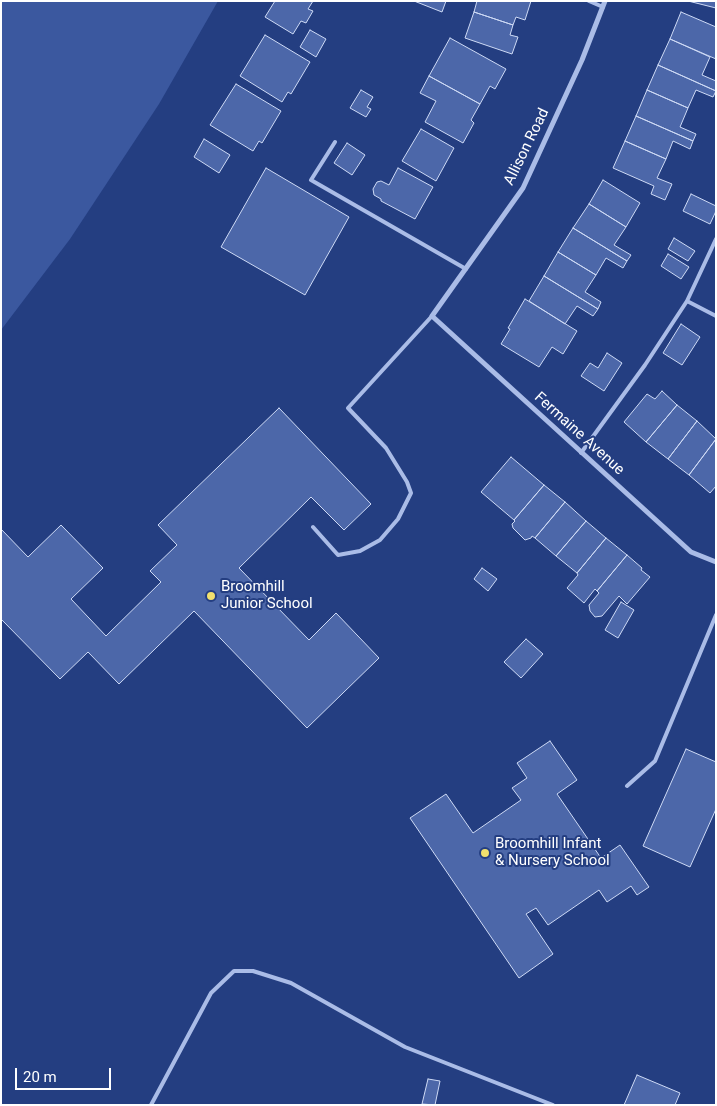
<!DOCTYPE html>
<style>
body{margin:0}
#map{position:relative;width:717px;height:1106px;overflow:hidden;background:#243e81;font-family:Roboto,sans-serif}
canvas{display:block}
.frame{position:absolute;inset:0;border:2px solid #fff;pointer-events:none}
.scale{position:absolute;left:15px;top:1068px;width:96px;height:22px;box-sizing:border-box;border:2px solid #fff;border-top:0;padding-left:6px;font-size:15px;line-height:18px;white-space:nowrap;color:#fff;-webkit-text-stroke:4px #243e81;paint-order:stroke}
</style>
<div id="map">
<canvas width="717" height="1106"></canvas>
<div class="frame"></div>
<div class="scale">20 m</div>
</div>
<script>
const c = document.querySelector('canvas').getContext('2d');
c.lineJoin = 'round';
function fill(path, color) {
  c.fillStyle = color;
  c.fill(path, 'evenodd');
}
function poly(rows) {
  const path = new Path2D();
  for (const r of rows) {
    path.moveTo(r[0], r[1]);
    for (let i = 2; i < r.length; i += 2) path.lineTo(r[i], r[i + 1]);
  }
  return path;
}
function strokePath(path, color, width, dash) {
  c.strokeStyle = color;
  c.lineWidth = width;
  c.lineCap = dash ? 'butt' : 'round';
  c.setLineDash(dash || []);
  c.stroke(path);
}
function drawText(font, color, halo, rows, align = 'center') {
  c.font = font + ' Roboto,sans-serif';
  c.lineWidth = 4;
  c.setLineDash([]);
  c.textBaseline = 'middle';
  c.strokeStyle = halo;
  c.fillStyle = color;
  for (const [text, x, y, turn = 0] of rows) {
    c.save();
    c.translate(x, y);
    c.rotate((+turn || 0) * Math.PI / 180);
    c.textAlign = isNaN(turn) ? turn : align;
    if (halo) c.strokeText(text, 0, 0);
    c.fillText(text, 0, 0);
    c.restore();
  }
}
const green = poly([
 [1,1,218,1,159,104,70,239,1,330]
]);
const building = poly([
 [275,1,313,1,308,9,313,11,306,23,301,21,293,34,265,17,275,1],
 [414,1,446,1,442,12,414,1],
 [477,1,531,1,525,20,516,17,513,25,474,12,477,1],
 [688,1,716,1,716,8,688,1],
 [474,12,513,25,510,35,518,37,512,54,465,38,474,12],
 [681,12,716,27,716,59,670,39,681,12],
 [310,30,326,39,316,57,300,47,310,30],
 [265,35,310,62,291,94,288,92,282,102,240,76,265,35],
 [450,38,506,69,495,89,490,86,480,104,429,76,450,38],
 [670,39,710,57,702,75,716,81,716,91,658,65,670,39],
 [658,65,716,91,713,97,696,90,688,108,647,90,658,65],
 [429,76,480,104,471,120,474,123,463,143,425,122,436,101,420,93,429,76],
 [236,84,281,111,262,143,259,141,253,151,210,125,236,84],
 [361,90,373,97,367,107,371,109,366,117,350,108,361,90],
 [647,90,688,108,680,127,696,134,693,141,636,116,647,90],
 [636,116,693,141,690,149,673,141,666,159,625,141,636,116],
 [421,129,454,148,436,181,402,161,421,129],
 [204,139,230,155,219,173,194,157,204,139],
 [625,141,666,159,657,178,672,184,665,200,651,194,654,186,613,168,625,141],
 [347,143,365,155,352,175,334,163,347,143],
 [266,168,349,217,305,295,221,247,266,168],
 [398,168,433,187,415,219,381,201,381,199,374,195,373,189,377,182,381,181,389,185,398,168],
 [603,180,640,203,626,227,589,204,603,180],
 [691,194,716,206,716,211,710,224,683,211,691,194],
 [589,204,626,227,614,245,631,255,627,261,573,228,589,204],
 [573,228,627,261,623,268,606,258,596,275,558,252,573,228],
 [674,238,695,251,688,261,668,249,674,238],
 [558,252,596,275,585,292,601,302,598,309,544,276,558,252],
 [668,254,689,267,681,279,661,266,668,254],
 [544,276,598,309,593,316,577,306,565,324,529,301,544,276],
 [525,299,577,331,563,354,552,347,539,367,501,344,510,329,508,328,525,299],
 [681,324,700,337,682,365,663,353,681,324],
 [607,353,622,363,604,391,581,376,590,363,598,368,607,353],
 [662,391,677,405,646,442,624,422,647,394,655,399,662,391],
 [677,405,697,421,668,459,646,442,677,405],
 [279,408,371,504,344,530,311,497,239,568,309,640,336,613,379,658,307,728,194,611,119,684,88,652,60,679,1,619,1,529,28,557,61,525,103,568,71,599,106,636,161,582,150,571,177,545,158,525,279,408],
 [697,421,716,439,689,475,668,459,697,421],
 [716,439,716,486,710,493,689,475,716,439],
 [511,457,544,485,514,520,481,492,511,457],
 [544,485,565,502,535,538,532,536,531,538,525,540,513,528,512,524,515,521,514,520,544,485],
 [565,502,586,521,556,556,535,538,565,502],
 [586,521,606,538,577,573,556,556,586,521],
 [606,538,627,555,597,591,595,589,584,603,567,588,578,575,577,573,606,538],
 [627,555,642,568,641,570,650,577,627,604,619,596,602,616,595,617,590,611,589,605,599,593,597,591,627,555],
 [482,568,497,579,488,591,474,579,482,568],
 [621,602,634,610,618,638,605,630,621,602],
 [526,639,543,654,521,678,504,662,526,639],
 [550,741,577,780,557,794,601,858,620,845,649,887,637,895,631,886,607,902,599,890,548,925,536,908,526,914,553,954,519,978,410,818,446,794,473,833,521,800,512,788,527,778,517,763,550,741],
 [686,749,716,762,716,809,690,867,643,846,686,749],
 [637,1075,680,1093,675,1105,624,1105,637,1075],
 [428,1079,440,1081,435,1105,422,1104,428,1079]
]);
const lane = poly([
 [589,1,603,7],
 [335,142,311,180,466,269],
 [687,301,716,316],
 [581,453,645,365,687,301,716,239],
 [313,527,338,555,360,551,380,540,398,519,411,493,407,482,386,448,348,408,432,316],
 [627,786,655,761,716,615],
 [151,1105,211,993,234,971,253,971,291,983,405,1047,553,1105]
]);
const street = poly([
 [605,1,582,60,523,188,432,316,691,552,716,562]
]);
const markers = [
 [211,596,5,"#f1e06e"],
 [485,853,5,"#f1e06e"]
];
const streetNames = [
 ["Allison Road",527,147,-64],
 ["Fermaine Avenue",579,434,42]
];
const poiNames = [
 ["Broomhill",221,587],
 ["Junior School",221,604],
 ["Broomhill Infant",495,844],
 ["& Nursery School",495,861]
];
fill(green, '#3b589f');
fill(building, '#4c67a9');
strokePath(building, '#cedaf5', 1);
strokePath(lane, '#aabce7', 4);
strokePath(street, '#aabce7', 5);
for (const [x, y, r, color] of markers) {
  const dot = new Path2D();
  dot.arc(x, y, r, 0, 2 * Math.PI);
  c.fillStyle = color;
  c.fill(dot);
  strokePath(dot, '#243e81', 2);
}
drawText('15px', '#fff', '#243e81', streetNames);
drawText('15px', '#fff', '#243e81', poiNames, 'left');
</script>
